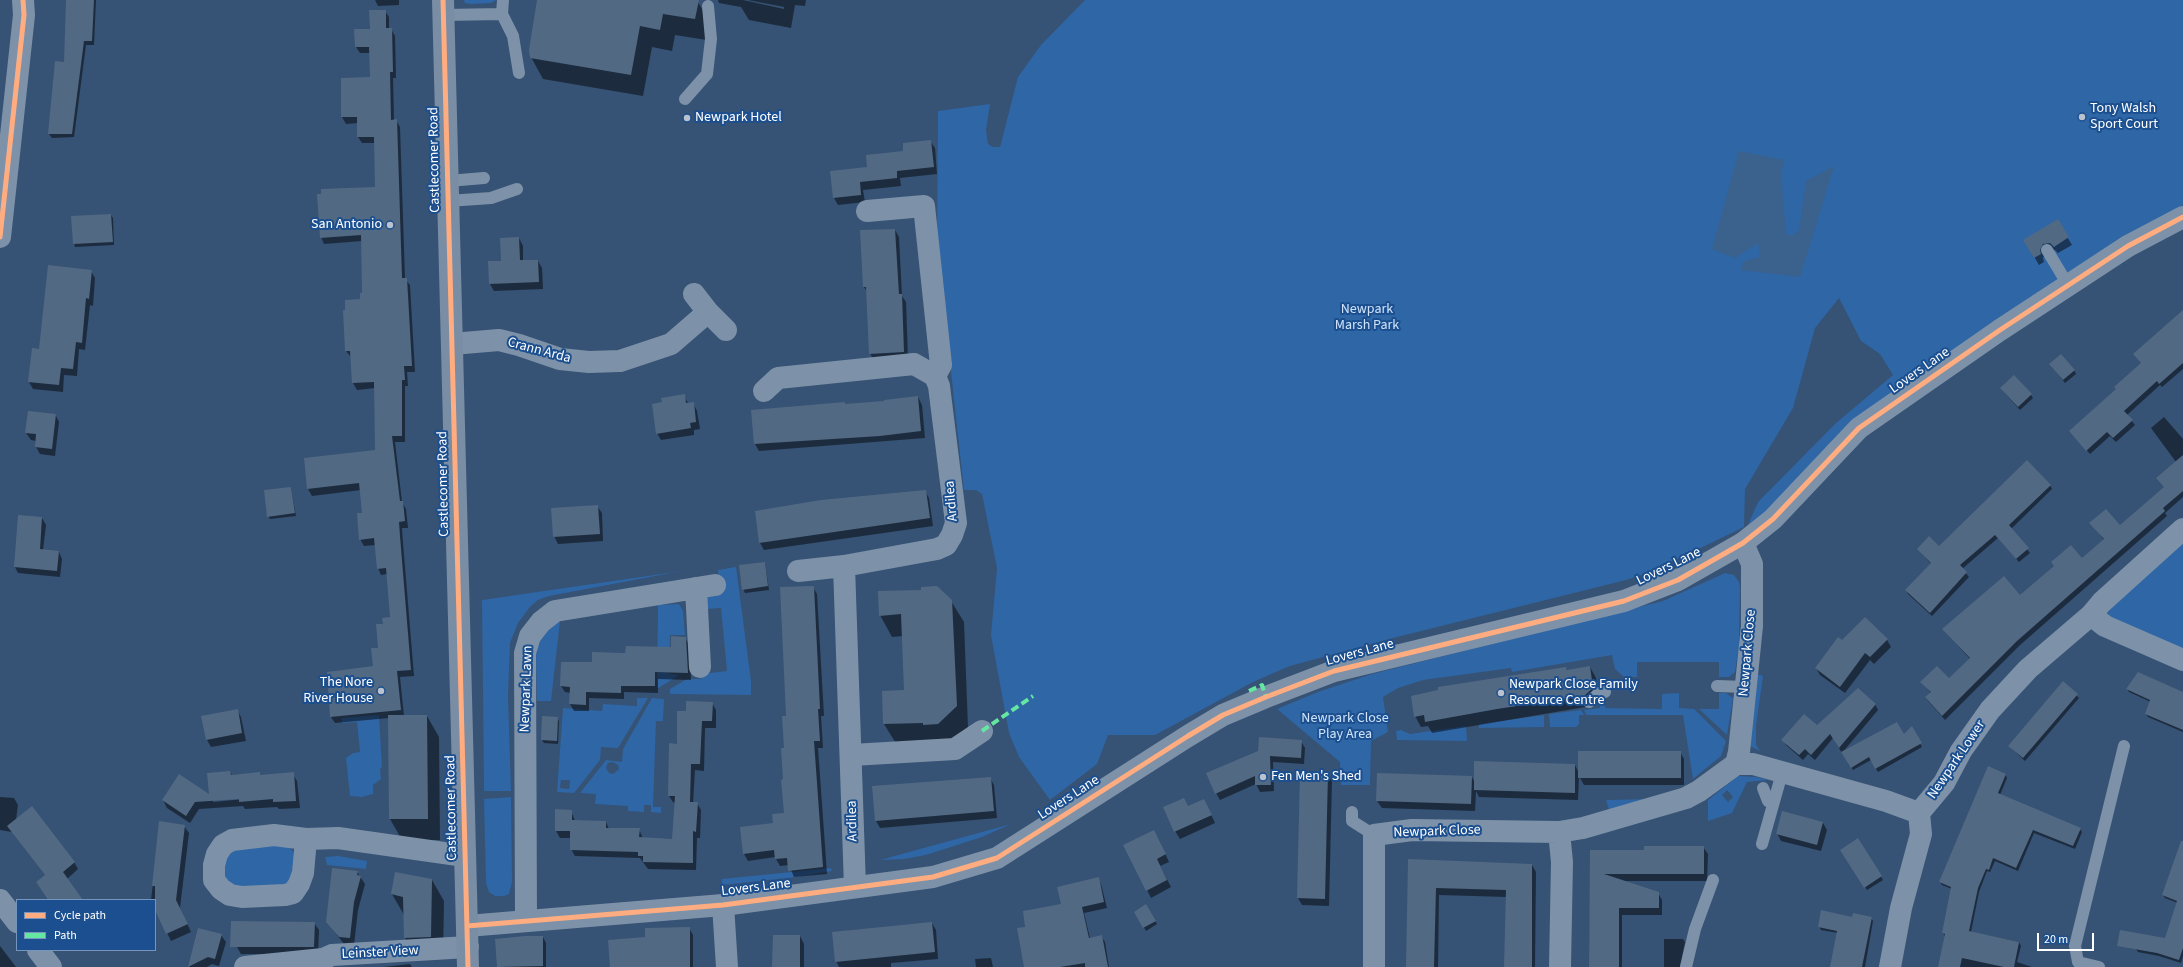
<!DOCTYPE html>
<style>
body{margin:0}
#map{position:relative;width:2183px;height:967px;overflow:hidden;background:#365274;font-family:"Source Sans 3",sans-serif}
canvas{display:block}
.legend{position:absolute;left:16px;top:899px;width:140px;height:52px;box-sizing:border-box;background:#1b4f8f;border:1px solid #7695bc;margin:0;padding:5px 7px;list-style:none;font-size:12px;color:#fff}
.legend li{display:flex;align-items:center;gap:8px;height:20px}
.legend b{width:20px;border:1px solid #7695bc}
.scale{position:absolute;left:2037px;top:933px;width:57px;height:18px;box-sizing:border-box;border:2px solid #fff;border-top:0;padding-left:5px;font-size:12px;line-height:14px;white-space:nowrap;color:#fff;-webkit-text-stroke:3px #1b4f8f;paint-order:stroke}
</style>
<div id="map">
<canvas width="2183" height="967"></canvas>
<ul class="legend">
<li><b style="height:5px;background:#ffac80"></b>Cycle path</li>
<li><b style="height:5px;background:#66e7a1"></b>Path</li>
</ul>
<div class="scale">20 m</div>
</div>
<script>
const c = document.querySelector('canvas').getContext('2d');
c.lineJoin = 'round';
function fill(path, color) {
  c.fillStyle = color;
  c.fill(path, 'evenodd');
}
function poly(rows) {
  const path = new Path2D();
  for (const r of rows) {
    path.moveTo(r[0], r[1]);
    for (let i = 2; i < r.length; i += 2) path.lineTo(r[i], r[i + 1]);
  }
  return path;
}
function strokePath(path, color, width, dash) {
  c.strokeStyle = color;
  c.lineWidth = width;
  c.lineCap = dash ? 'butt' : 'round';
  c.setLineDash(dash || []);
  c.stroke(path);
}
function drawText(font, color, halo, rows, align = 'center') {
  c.font = font + ' "Source Sans 3",sans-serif';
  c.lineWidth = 4;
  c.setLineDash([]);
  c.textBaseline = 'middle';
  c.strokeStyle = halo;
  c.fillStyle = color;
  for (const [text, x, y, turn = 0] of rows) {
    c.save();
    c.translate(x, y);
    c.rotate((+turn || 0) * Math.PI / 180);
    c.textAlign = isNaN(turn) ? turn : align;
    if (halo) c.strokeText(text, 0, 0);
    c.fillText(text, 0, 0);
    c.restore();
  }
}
const green = poly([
 [464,0,496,0,491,3,471,4,465,3],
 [1085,0,2183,0,2183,205,1996,320,1852,421,1765,512,1748,525,1758,502,1836,423,1893,375,1880,354,1861,341,1839,298,1815,328,1793,408,1745,489,1744,527,1651,572,1626,580,1393,638,1290,666,1253,682,1155,735,1108,735,1097,764,1050,800,1019,757,1009,733,991,635,997,568,982,494,976,490,964,490,937,244,938,111,990,104,986,130,988,144,993,147,1000,147,1018,77,1041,45],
 [2183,542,2183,655,2106,616,2112,606],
 [736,567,751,681,751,695,670,694,670,689,687,679,701,679,701,674,727,671,721,608,706,609,704,593,720,591,718,570],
 [682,571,549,596,538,600,530,607,518,623,510,643,508,696,511,791,484,791,482,600],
 [1725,573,1734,575,1739,582,1740,588,1739,646,1735,672,1729,677,1719,677,1719,662,1637,662,1637,677,1624,677,1615,669,1612,655,1512,672,1511,668,1423,680,1398,688,1383,697,1388,732,1371,741,1370,785,1341,785,1340,762,1277,709,1318,692,1372,674,1663,601],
 [679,604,683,611,685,635,670,635,669,674,679,675,657,689,658,605],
 [560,621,551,701,537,701,536,655,539,637,549,625],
 [1757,674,1763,676,1756,726,1756,745,1760,751,1750,746],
 [1679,693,1679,708,1694,709,1726,741,1721,756,1693,779,1683,715,1586,715,1584,710,1600,708,1599,697,1604,696,1605,708,1662,709,1662,694],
 [1719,693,1726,693,1733,698,1727,735,1699,709,1719,709],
 [637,698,648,698,618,748,601,747,600,760,574,793,557,792,563,708,602,711,603,704,637,706],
 [561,780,570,780,569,789,560,788],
 [652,698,664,699,663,721,656,721,653,807,661,807,661,813,651,812,651,805,644,805,644,812,628,811,628,806,595,804,596,794,580,793,606,760,622,762,623,749],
 [613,762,618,765,619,769,613,774,609,773,606,768,608,763],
 [1581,710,1584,715,1579,715,1579,724,1576,727,1550,727,1549,714],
 [379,715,382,767,380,769,381,779,373,785,373,794,362,797,350,796,346,758,353,753,360,752,357,722,342,723,342,718],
 [1544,715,1544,727,1479,728,1479,724],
 [1466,726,1467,741,1397,740,1396,731,1401,730,1410,734],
 [1738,776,1756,777,1768,780,1747,782,1732,813,1708,821,1708,800],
 [1727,790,1733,797,1728,802,1722,795],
 [511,797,512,882,509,894,504,896,495,896,489,892,486,883,484,799],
 [1650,799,1609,810,1606,800],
 [1011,824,982,837,926,855,904,859,880,860],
 [285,844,292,850,296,858,290,884,241,889,223,879,223,861,234,847],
 [338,856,367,861,366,869,327,865,325,857],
 [831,868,832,871,796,877,722,885,722,879]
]);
const water = poly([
 [1739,151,1784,160,1781,174,1786,234,1792,236,1799,230,1806,181,1834,166,1800,277,1741,270,1743,263,1747,260,1760,257,1758,243,1735,258,1712,249]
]);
const shadow = poly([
 [67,0,96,0,94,45,86,45,74,137,52,138,49,134,56,62,65,63],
 [375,0,399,0,399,5,378,6],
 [538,0,687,0,698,2,710,23,707,40,675,35,672,51,652,47,643,96,543,79,531,57],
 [718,0,743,0,784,9,784,7,748,0,806,0,805,6,795,5,791,28,749,20,741,7,719,3],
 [385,11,389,17,389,29,391,29,395,36,396,78,393,78,394,120,396,120,400,127,405,279,410,285,415,372,407,372,408,386,405,386,405,442,395,442,402,502,406,509,408,528,402,528,403,543,414,676,400,677,404,716,427,716,439,737,440,840,402,840,390,819,389,718,335,723,331,717,374,667,384,625,392,618,387,574,381,575,378,568,375,545,364,546,360,539,363,514,361,490,312,496,308,489,305,459,376,451,375,388,357,390,353,383,351,357,346,351,363,294,362,241,324,244,321,237,376,188,376,143,362,143,358,137,358,123,346,124,342,117,342,79,371,78,370,53,360,53,356,47],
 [930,141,935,148,937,174,900,178,901,186,863,190,865,202,838,205,834,198,869,168],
 [111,215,113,218,114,245,75,247,74,243],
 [2057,220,2072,245,2058,253,2055,250,2047,251,2043,258,2044,262,2039,265,2025,241],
 [895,230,899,237,902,296,906,302,908,359,874,361,870,353,868,293,864,287],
 [519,238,523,246,523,261,538,261,542,268,543,289,494,291,490,284,502,262],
 [91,271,95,278,93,306,90,305,85,350,79,349,77,376,64,375,63,392,33,389,29,382,40,350],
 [2183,323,2183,369,2162,387,2160,385,2127,415,2135,425,2116,442,2110,436,2090,454,2070,431,2117,390,2142,364,2134,354],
 [2050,364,2074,370,2076,374,2065,383],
 [2003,391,2031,395,2033,398,2020,410],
 [684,396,688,403,693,403,697,411,700,429,694,430,694,435,661,440,657,433,663,403],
 [918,397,922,405,925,438,759,451,755,444,752,411,885,402],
 [55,414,59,422,55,456,40,454,36,447,36,441,31,440,26,433],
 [2164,417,2183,439,2183,497,2165,513,2167,516,2019,646,1945,720,1929,702,1926,698,1931,693,1922,682,1950,680,1970,659,1943,629,2020,596,2082,560,2104,540,2091,523,2120,527,2165,488,2176,462,2151,428],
 [2050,485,2052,489,2011,529,2030,553,2019,562,1998,538,1962,569,1969,577,1932,616,1908,594,1906,590,1931,564,1918,549,1939,548],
 [291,488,296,516,270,519,268,516],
 [925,491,929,498,933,526,764,550,760,543,756,512],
 [597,506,602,513,603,541,558,544,554,536],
 [42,518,46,525,43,550,59,552,62,559,60,577,18,573,15,567],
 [765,563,769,590,745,593,743,589],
 [813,587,817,594,824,716,821,716,823,748,818,748,827,874,794,877,789,865,780,866,775,857,748,861,744,854,785,814,787,716],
 [951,601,964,622,968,728,950,746,897,745,884,724,905,691,903,636,892,637,880,615],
 [685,638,689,644,691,680,658,679,658,693,624,692,624,699,589,698,589,711,574,711,570,704,571,693,565,692,561,686,626,654,672,648],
 [1887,640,1891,647,1874,664,1870,660,1845,693,1820,675,1816,668,1842,642],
 [1590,667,1596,678,1599,699,1591,706,1432,733,1428,726,1421,727,1415,716,1566,668,1568,671],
 [2063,682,2079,698,2025,761,2009,746],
 [2127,689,2183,692,2183,732,2148,717,2146,714,2151,702,2129,692],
 [712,703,716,710,716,728,705,728,704,771,695,770,693,803,697,803,701,810,700,838,697,838,696,870,648,869,640,858,575,856,571,849,571,838,560,838,556,831,571,811,575,821,606,822,609,829,639,829,643,839,673,840,675,803,673,802,669,796,677,745,687,712],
 [1875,704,1878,710,1842,753,1833,738,1815,760,1808,754,1803,760,1786,745,1783,740],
 [237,710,241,717,246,741,211,747,207,740,203,717],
 [557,718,559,721,558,744,544,743,542,740],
 [1912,728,1922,747,1878,772,1871,760,1853,770,1843,753,1904,736],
 [1301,741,1305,748,1304,764,1273,762,1274,791,1260,792,1256,784,1220,800,1216,793,1259,751],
 [1680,752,1684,759,1684,785,1584,785,1579,776,1578,800,1479,797,1476,791,1475,811,1382,808,1377,801,1472,777,1475,783,1575,765,1579,773],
 [230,772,232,775,259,773,261,776,293,774,297,781,300,808,279,809,277,807,245,809,243,806,199,809,190,823,167,808,163,800,179,776,211,796],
 [244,797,244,799,213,802,213,800],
 [1328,774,1332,781,1329,906,1302,905,1298,898],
 [2005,774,2007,778,2000,795,2080,829,2082,832,2075,849,2034,833,2018,871,1995,861,1990,872,1987,871,1979,892,1971,932,2019,942,2021,946,2017,962,2032,967,1939,967,1945,936,1943,933,1952,889,1942,885,1940,882],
 [990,778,994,785,997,818,880,828,876,821],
 [0,797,14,798,18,805,16,820,74,862,78,869,67,879,82,900,48,900,37,883,46,876,12,832,0,830],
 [1188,807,1208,808,1215,823,1180,839,1175,831],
 [160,823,184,826,189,833,180,908,191,932,171,941,155,908,155,900,151,900],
 [1823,823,1827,830,1821,851,1781,841,1777,833],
 [1158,838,1169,862,1160,866,1171,887,1151,898,1147,890],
 [1858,839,1883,880,1867,890,1841,850],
 [1703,847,1708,854,1707,881,1624,881,1658,893,1662,900,1662,915,1622,915,1622,967,1589,967,1591,851,1645,851],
 [1409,860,1532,865,1536,872,1535,967,1505,967,1507,897,1439,895,1438,967,1407,967],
 [2183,860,2183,956,2181,963,2159,956,2138,952,2136,949,2165,940,2178,903,2165,898,2163,895],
 [357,872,365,884,358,910,354,945,344,944,327,922],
 [1098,879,1101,884,1107,908,1084,913,1090,938,1101,936,1105,942,1109,967,1025,967,1026,928,1063,905],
 [432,880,444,901,443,958,417,959,405,938,404,915,392,894],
 [1146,906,1157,924,1146,931,1135,912],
 [1871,918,1873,921,1865,967,1831,967,1838,933,1821,930,1819,926],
 [314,923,319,930,318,954,241,954,237,947],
 [932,923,936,930,938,959,891,963,891,967,839,967,836,961],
 [689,928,693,935,693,967,612,967],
 [199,929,221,935,226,942,219,966,212,964,207,967,189,967],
 [800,936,804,944,804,967,773,967],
 [543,937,546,943,546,967,503,967,503,961],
 [1664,939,1683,939,1685,942,1680,967,1664,967],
 [0,946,16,967,0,967],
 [991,958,993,967,976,967,975,959],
 [410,964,412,967,383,967]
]);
const building = poly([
 [66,0,94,0,92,41,84,41,72,134,48,134,55,61,64,62],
 [537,0,699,0,695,19,663,14,660,30,640,26,631,75,530,58,529,50],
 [369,10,386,10,386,28,392,28,393,72,390,72,391,120,397,119,402,278,407,278,412,366,404,366,405,380,402,380,402,436,392,436,400,501,403,501,405,521,399,522,400,536,411,670,397,671,401,710,330,717,327,672,373,666,371,648,378,648,376,624,383,624,382,618,390,617,386,568,377,569,374,538,359,540,357,513,362,513,359,483,307,489,304,458,375,450,374,382,352,383,350,351,345,351,343,310,345,310,345,300,360,299,360,293,362,293,361,235,320,238,317,194,321,194,321,189,375,187,374,137,357,137,357,117,341,117,341,78,370,77,369,47,355,47,354,29,370,29],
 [931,140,934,167,897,171,897,178,860,182,861,195,833,198,830,171,867,167,866,155,903,151,903,143],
 [111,214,113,242,73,244,71,216],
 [2058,219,2069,237,2054,247,2050,243,2043,244,2040,250,2041,254,2034,258,2023,240],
 [895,229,899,294,902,294,904,352,869,354,866,287,863,287,860,230],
 [519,237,520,260,538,260,539,282,489,284,488,261,501,261,500,238],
 [48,265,92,270,89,299,86,298,82,343,76,342,73,369,61,368,59,385,28,382,32,348,39,349],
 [2183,310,2183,363,2159,384,2157,381,2124,411,2133,420,2113,438,2107,432,2086,451,2069,431,2116,389,2114,387,2141,363,2133,354],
 [2061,354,2075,370,2063,380,2049,364],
 [2014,375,2032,394,2018,407,2000,388],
 [685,394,686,403,694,402,696,422,690,423,691,428,656,434,652,404,662,402,661,398],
 [918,396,921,431,880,436,754,444,751,410,845,402,845,404,884,401,884,400],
 [28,411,56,414,52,449,35,447,36,434,25,433],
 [2183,455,2183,491,2163,508,2165,511,2017,641,1942,716,1925,697,1931,692,1920,682,1937,666,1949,678,1970,658,1942,629,2004,576,2020,595,2054,566,2051,562,2071,545,2082,558,2104,539,2089,523,2106,509,2120,525,2164,487,2156,478],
 [2027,460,2051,485,2009,525,2029,548,2016,559,1995,535,1960,565,1967,572,1930,613,1905,590,1931,563,1917,549,1929,536,1939,546],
 [291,487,295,513,267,517,264,490],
 [926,490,930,518,759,543,755,511,821,500],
 [598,505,600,534,553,537,551,508],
 [18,515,42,517,40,549,59,551,57,571,14,567],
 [765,562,768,586,742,590,739,565],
 [814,586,820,709,818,709,820,741,814,741,823,867,788,871,787,858,775,859,774,850,743,854,740,827,773,823,772,814,784,813,781,780,783,779,781,748,784,748,782,716,786,716,780,587],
 [937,586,952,600,957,706,938,724,923,725,923,723,883,724,882,691,904,690,901,614,879,616,878,591,921,590,921,587],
 [1865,617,1888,639,1870,657,1865,653,1840,687,1815,668,1838,637,1842,640],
 [671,636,686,637,688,673,655,672,655,686,621,686,621,693,586,692,586,705,569,704,570,687,560,686,561,662,592,662,592,652,625,653,626,646,671,647],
 [1590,666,1593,688,1584,696,1497,709,1425,722,1424,715,1414,717,1411,696,1438,690,1438,687,1566,667,1567,670],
 [2138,672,2183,692,2183,730,2145,714,2150,700,2126,689],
 [2063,681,2078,694,2023,758,2008,746],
 [1858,688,1876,704,1839,748,1830,734,1811,755,1805,749,1799,755,1781,740,1804,714,1817,725],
 [686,701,713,702,712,721,702,721,700,764,691,764,690,802,698,802,696,832,693,831,693,863,643,862,643,856,638,856,638,852,570,850,570,831,555,831,555,809,572,810,572,820,606,821,606,828,640,828,639,837,672,839,675,796,668,796,669,743,677,744,677,711,686,711],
 [238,709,242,733,206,740,201,716],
 [388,715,427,715,428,819,389,819],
 [542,716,558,717,557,741,541,740],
 [1897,722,1904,734,1912,726,1922,743,1875,769,1869,757,1851,768,1841,752],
 [1259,737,1302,740,1301,758,1270,756,1271,785,1255,785,1255,776,1215,794,1206,773,1258,751],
 [1578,751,1681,751,1681,778,1578,778],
 [1474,761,1575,764,1575,793,1474,790],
 [1988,766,2006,774,1998,793,2081,828,2073,846,2033,830,2016,868,1993,858,1989,870,1986,869,1978,888,1969,931,2019,942,2014,967,2004,967,1962,958,1960,967,1938,967,1945,934,1942,933,1951,887,1939,882],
 [230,771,231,775,260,772,260,775,294,772,296,801,273,802,273,799,239,802,239,799,195,802,186,816,162,800,179,774,209,794,207,773],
 [1300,772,1328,773,1325,899,1297,898],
 [1377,773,1472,776,1471,804,1376,801],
 [991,777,994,811,875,821,872,786],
 [1184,798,1188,806,1204,799,1212,815,1174,832,1163,807],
 [32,806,75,862,63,872,83,900,48,900,36,882,45,875,7,826],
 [1782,811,1823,822,1817,845,1776,834],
 [159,821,185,825,176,900,188,924,166,934,155,910,155,886,152,886],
 [1154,830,1166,854,1157,859,1167,880,1146,891,1123,845],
 [1858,838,1882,876,1864,888,1840,850],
 [2181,841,2183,841,2183,948,2179,960,2157,953,2117,946,2120,930,2165,938,2177,901,2162,895],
 [1644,846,1704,846,1704,874,1604,874,1659,892,1659,908,1619,908,1619,967,1589,967,1590,850,1644,850],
 [1408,859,1532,864,1532,967,1504,967,1506,890,1436,888,1434,967,1406,967],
 [332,868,358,871,357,875,361,876,354,902,350,938,339,937,326,922],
 [395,872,432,879,431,937,404,938,403,897,391,894],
 [1099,877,1104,902,1082,907,1089,938,1102,935,1108,967,1085,967,1085,963,1060,967,1024,967,1017,928,1025,927,1023,911,1061,904,1057,887],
 [1146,904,1156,921,1143,928,1134,912],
 [1821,910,1852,917,1853,913,1872,917,1862,967,1830,967,1837,931,1818,927],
 [231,921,315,922,314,947,230,947],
 [932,922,935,952,835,962,832,932],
 [690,927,690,967,610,967,608,940,645,937,645,928],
 [198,928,222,934,215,959,208,957,188,967],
 [773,935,800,935,800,967,772,967],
 [525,936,543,936,543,966,497,967,495,939]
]);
const service = poly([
 [503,0,502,14,513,36,519,73],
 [444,15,502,14],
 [685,99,707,74,711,39,708,6],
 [448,181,484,178],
 [448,201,491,198,517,189],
 [2047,250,2068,285],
 [1717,686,1745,687],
 [1589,702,1599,693,1605,692],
 [1763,788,1768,801,1773,802],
 [1352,812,1352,821,1374,835],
 [1762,844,1782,773],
 [1686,967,1695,929,1713,880],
 [2099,967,2078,962,2075,946,2124,746]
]);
const minor = poly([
 [867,211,924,206,941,365,935,376],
 [708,312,726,330],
 [452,344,499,340,519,345,560,359,589,362,620,361,671,344,708,312,694,294],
 [764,391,778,378,914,364,935,376,939,386,956,523,952,535,946,545,937,549,844,566,798,571],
 [844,566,855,887],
 [696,588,700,667],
 [2091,615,2105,626,2183,660],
 [852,755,955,749,982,731],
 [1736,764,1753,764,1886,801,1919,813],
 [1559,832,1562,862,1560,967],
 [306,839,303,873,299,884,293,893,285,895,242,897,230,895,221,889,214,880,214,865,217,854,223,845,232,840,274,835,306,839,338,838,465,856],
 [0,900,17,922],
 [723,905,727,967],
 [526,920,525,653,530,636,541,622,555,611,715,585],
 [38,950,51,967],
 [245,967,323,959,332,955,468,947],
 [1374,967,1374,835,1412,830,1559,832,1583,828,1686,798,1699,791,1736,764,1739,752,1752,626,1752,564,1743,543],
 [1890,967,1901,908,1921,834,1919,813,1944,783,1961,751,1990,710,2028,669,2091,615,2102,602,2183,529]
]);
const tertiary = poly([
 [0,237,24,15,23,0],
 [467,926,723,905,933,877,997,858,1188,736,1223,715,1266,697,1334,671,1624,601,1678,580,1743,543,1773,519,1859,428,2000,330,2128,246,2183,217]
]);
const secondary = poly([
 [443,0,468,967]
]);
const quiet = poly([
 [1249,691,1262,685,1266,697],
 [982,731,1033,696]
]);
const cycleway = poly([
 [443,0,468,967],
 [0,237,24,15,23,0],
 [467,926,723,905,933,877,997,858,1188,736,1223,715,1266,697,1334,671,1624,601,1678,580,1743,543,1773,519,1859,428,2000,330,2128,246,2183,217]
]);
const markers = [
 [2082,117,4,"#b9c2ce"],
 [687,118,4,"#b9c2ce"],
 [390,225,4,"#b9c2ce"],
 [381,691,4,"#b9c2ce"],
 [1501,693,4,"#b9c2ce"],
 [1263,777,4,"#b9c2ce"]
];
const poiNames = [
 ["Tony Walsh",2090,109],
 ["Sport Court",2090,125],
 ["Newpark Hotel",695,118],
 ["San Antonio",382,225,"right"],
 ["The Nore",373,683,"right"],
 ["River House",373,699,"right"],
 ["Newpark Close Family",1509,685],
 ["Resource Centre",1509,701],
 ["Fen Men's Shed",1271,777]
];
const streetNames = [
 ["Castlecomer Road",435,160,-91],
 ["Crann Arda",539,351,15],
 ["Lovers Lane",1920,371,-35],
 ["Castlecomer Road",444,484,-91],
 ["Ardilea",952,501,-95],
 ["Lovers Lane",1669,567,-26],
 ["Lovers Lane",1360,653,-15],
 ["Newpark Close",1748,653,-85],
 ["Newpark Lawn",527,689,-88],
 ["Newpark Lower",1957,760,-56],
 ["Lovers Lane",1069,798,-33],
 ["Castlecomer Road",452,808,-91],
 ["Ardilea",853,821,-91],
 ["Newpark Close",1437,832,-2],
 ["Lovers Lane",756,888,-7],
 ["Leinster View",380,953,-3]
];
const parkNames = [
 ["Newpark",1367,310],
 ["Marsh Park",1367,326],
 ["Newpark Close",1345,719],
 ["Play Area",1345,735]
];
fill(green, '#2f66a5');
fill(water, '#3b618d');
fill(shadow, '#0007');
fill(building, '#526984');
strokePath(service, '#7d92a8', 12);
strokePath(minor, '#7d92a8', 22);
strokePath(tertiary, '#7d92a8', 22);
strokePath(secondary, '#798da4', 22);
strokePath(quiet, '#66e7a1', 4, [8, 4]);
strokePath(cycleway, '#ffac80', 5);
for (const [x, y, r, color] of markers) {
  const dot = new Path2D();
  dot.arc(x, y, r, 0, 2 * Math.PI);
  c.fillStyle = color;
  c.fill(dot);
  strokePath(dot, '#1b4f8f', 1.5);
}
drawText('14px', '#fff', '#1b4f8f', poiNames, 'left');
drawText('14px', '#fff', '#1b4f8f', streetNames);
drawText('14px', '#cfe3fa', '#1b4f8f', parkNames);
</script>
